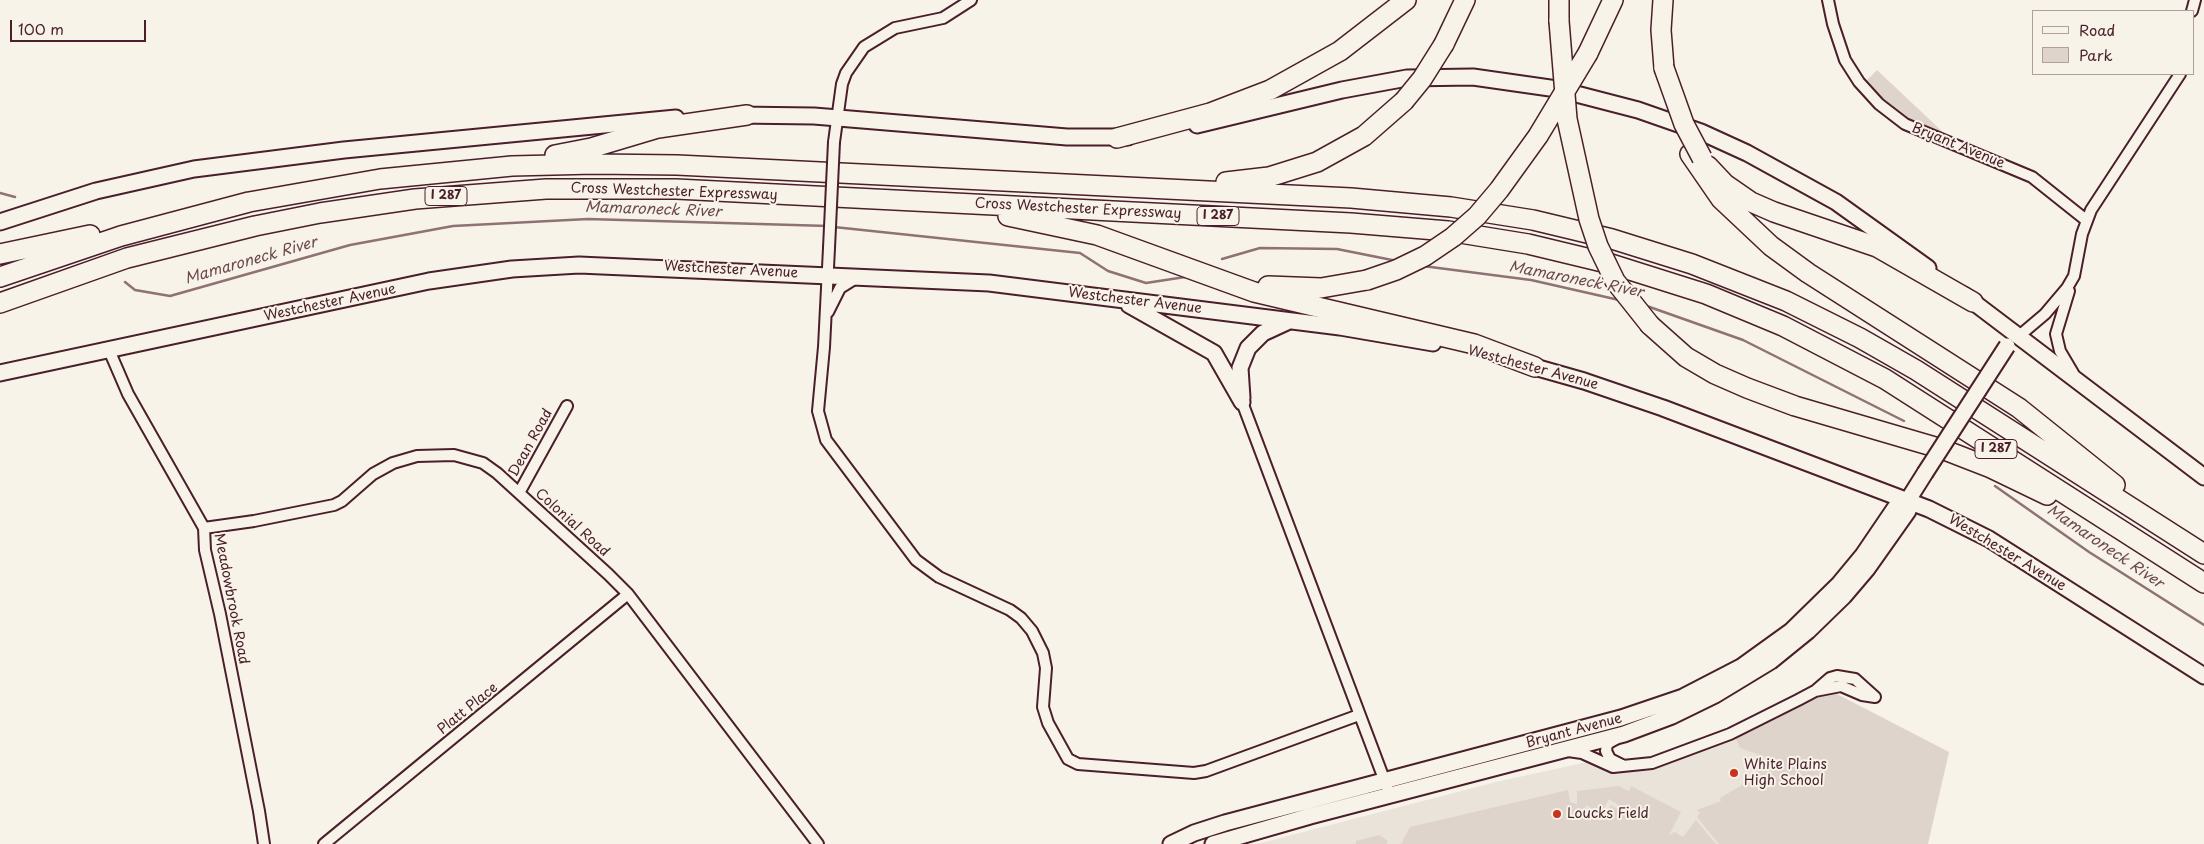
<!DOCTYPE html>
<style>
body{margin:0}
#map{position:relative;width:2204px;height:844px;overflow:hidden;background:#f7f3e8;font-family:"Playpen Sans",sans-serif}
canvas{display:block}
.legend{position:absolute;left:2032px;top:10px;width:162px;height:65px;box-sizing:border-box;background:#f7f3e8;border:1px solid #b29e9c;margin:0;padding:6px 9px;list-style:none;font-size:15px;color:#4a1f2b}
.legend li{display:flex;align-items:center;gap:10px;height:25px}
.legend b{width:25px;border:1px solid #b29e9c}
.scale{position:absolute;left:10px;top:20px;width:136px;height:22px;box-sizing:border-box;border:2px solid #4a1f2b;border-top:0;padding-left:6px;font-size:15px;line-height:18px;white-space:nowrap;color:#4a1f2b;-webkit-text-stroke:4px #f7f3e8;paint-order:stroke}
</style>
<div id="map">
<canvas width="2204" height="844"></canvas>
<ul class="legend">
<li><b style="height:6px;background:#f7f3e8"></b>Road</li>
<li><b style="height:14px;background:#ded4cc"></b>Park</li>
</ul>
<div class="scale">100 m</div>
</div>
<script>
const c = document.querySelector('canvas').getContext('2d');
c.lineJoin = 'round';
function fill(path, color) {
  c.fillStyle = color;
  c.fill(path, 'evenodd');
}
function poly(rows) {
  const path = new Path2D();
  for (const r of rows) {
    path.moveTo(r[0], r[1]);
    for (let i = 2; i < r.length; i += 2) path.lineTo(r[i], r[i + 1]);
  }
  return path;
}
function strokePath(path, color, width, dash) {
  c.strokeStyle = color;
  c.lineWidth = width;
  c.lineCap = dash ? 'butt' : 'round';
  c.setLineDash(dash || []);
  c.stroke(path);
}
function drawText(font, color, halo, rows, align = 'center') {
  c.font = font + ' "Playpen Sans",sans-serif';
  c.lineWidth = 4;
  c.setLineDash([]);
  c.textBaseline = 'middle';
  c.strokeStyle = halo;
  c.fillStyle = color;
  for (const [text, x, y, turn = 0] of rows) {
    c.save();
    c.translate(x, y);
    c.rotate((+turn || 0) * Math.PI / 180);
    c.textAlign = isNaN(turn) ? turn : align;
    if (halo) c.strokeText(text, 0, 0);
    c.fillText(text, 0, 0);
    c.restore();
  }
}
const built = poly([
 [1800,705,1928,844,1257,844,1496,782,1587,762,1612,772,1650,770,1723,742]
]);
const green = poly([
 [1877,70,1947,136,1958,139,1956,142,1906,118,1876,93,1866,81],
 [1837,694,1949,752,1928,844,1719,844,1697,817,1700,813,1697,810,1721,801,1720,798,1754,778,1768,758,1740,748,1735,736,1819,695],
 [1619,786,1629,791,1631,786,1681,812,1669,835,1675,832,1683,837,1696,820,1716,844,1401,844,1410,827,1568,790,1570,802,1577,804,1577,791],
 [1609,799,1620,806,1618,809,1611,805,1604,817,1585,808,1587,805,1600,815],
 [1379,835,1388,841,1386,844,1356,844,1356,841]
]);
const stream = poly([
 [0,193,15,197],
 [834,227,1080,253,1108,271,1146,283,1185,277],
 [1222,259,1260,248,1337,249,1397,261],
 [1423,266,1531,280,1619,300],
 [125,282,135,290,170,296,350,245,453,226,588,219,828,226],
 [1644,305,1743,340,1904,421],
 [1995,486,2089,552,2204,625]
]);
const street = poly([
 [1828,0,1833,24,1845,60,1859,82,1879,104,1905,124,2032,177,2086,220],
 [2192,11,2195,0],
 [834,142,842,84,846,73,864,47,895,28,943,18,971,0],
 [829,248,824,347,818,411,826,440,916,560,939,577,1010,610,1021,618,1032,631,1043,653,1046,668,1043,707,1048,723,1068,759,1078,764,1194,773,1206,771,1359,715],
 [2069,291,2056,334,2060,351,2073,373],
 [828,312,840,288,856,278],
 [2019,336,2045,314,2067,288,2074,276,2082,234,2091,210,2180,74],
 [109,350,128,394,204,528,205,550,220,614,259,811,264,844],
 [1242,402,1390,795],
 [519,493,567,406],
 [204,528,254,521,334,505,342,501,373,474,393,463,417,456,454,455,483,463,497,473,608,574,628,594,818,844],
 [1815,691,1841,686,1862,695,1875,697],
 [1616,739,1607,744,1606,751,1610,759,1622,765],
 [1568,751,1582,753,1613,767,1652,763,1730,734,1798,700,1815,691,1830,678,1837,676,1855,679,1875,697],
 [324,844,628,594]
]);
const secondary = poly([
 [737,115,814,116,1067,137,1128,137],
 [1197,125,1342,90,1407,78,1473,77,1557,89,1638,110,1701,132,1747,153,1836,202,1928,268],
 [0,222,96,191,194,169,344,150,676,118],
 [1964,295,2204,477],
 [1129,305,1214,353,1242,402],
 [1524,364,1584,381,1663,408,1929,509,1989,539,2204,676],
 [0,373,429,281,512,269,579,265,989,283,1340,327,1433,343],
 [1242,398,1240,368,1248,348,1263,333,1289,321],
 [1171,844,1194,833,1225,823,1621,718,1683,697,1741,667,1791,631,1839,584,1863,555,1897,505,1908,500],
 [1213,844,1310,816,1624,734,1672,716,1715,695,1771,661,1808,631,1844,596,1867,569,1908,511,1908,500,1925,473]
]);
const highway = poly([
 [1559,0,1559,21],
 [1663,0,1661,30,1664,68],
 [1444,44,1465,0],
 [1588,53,1613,0],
 [1117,138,1210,113,1270,90,1340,51,1406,0],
 [1690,154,1721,199,1771,246,1808,273,2019,408,2115,485],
 [555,155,591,148,658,128,747,115],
 [1708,166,1725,184,1751,202,1774,212,1877,247,1973,302],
 [1226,182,1269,177,1317,162,1364,136,1404,101],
 [1008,216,1097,235,1254,292,1474,344,1535,367],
 [0,254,90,235],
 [0,277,121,236,249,202,380,179,512,166,594,164,677,165,1351,198,1451,207,1533,220,1612,239,1692,264,1786,301,1860,338,1916,370,2204,554],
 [1268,286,1321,288,1367,280],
 [0,303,127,258,255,226,320,213,415,199,546,189,676,189,1351,223,1448,231,1528,244,1611,264,1706,294,1783,326,1885,379,2204,583],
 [1650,325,1686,357,1715,374,1747,388,1795,406,1942,449,1991,468,2047,495]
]);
const streetBridge = poly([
 [829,248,834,142]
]);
const secondaryBridge = poly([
 [1925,473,2007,346]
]);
const highwayBridge = poly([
 [1559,21,1567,119,1589,219,1598,246,1615,281,1650,325],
 [1664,68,1684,124,1702,158],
 [1404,101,1422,79,1444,44],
 [1367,280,1396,270,1425,256,1453,237,1477,216,1499,190,1538,136,1588,53]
]);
const markers = [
 [1734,773,5,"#c8321e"],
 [1557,814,5,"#c8321e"]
];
const shields = [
 [446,196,42],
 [1218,216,42],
 [1996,449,42]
];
const shieldNames = [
 ["I 287",446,196],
 ["I 287",1218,216],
 ["I 287",1996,449]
];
const streetNames = [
 ["Bryant Avenue",1958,146,22],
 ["Cross Westchester Expressway",674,192,2],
 ["Cross Westchester Expressway",1078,209,3],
 ["Westchester Avenue",731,270,3],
 ["Westchester Avenue",1135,301,7],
 ["Westchester Avenue",330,303,-12],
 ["Westchester Avenue",1533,368,15],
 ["Dean Road",531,443,-61],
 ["Colonial Road",572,523,42],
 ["Westchester Avenue",2007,553,31],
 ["Meadowbrook Road",231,599,79],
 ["Platt Place",468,709,-39],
 ["Bryant Avenue",1574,731,-15]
];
const poiNames = [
 ["White Plains",1744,765],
 ["High School",1744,781],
 ["Loucks Field",1567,814]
];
const waterNames = [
 ["Mamaroneck River",653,210,2],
 ["Mamaroneck River",251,261,-16],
 ["Mamaroneck River",1576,280,11],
 ["Mamaroneck River",2105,547,34]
];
fill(built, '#eae3da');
fill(green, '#ded4cc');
strokePath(stream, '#8e7275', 2.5);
strokePath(street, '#4a1f2b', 14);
strokePath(secondary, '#4a1f2b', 19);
strokePath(highway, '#4a1f2b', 22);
strokePath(street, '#f7f3e8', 10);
strokePath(secondary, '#f7f3e8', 15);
strokePath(highway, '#f7f3e8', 19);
strokePath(streetBridge, '#4a1f2b', 14, []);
strokePath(secondaryBridge, '#4a1f2b', 19, []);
strokePath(highwayBridge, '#4a1f2b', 22, []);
strokePath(streetBridge, '#f7f3e8', 10);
strokePath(secondaryBridge, '#f7f3e8', 15);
strokePath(highwayBridge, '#f7f3e8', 19);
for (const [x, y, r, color] of markers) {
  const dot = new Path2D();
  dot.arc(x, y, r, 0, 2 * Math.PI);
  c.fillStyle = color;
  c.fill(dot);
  strokePath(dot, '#f7f3e8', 2);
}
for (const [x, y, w] of shields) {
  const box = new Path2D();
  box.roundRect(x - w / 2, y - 9.5, w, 19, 4);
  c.fillStyle = '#f7f3e8';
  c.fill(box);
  strokePath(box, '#4a1f2b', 1);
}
drawText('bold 12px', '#4a1f2b', null, shieldNames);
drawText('14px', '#4a1f2b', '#f7f3e8', streetNames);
drawText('14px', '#4a1f2b', '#f7f3e8', poiNames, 'left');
drawText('italic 15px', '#6c4950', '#f7f3e8', waterNames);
</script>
